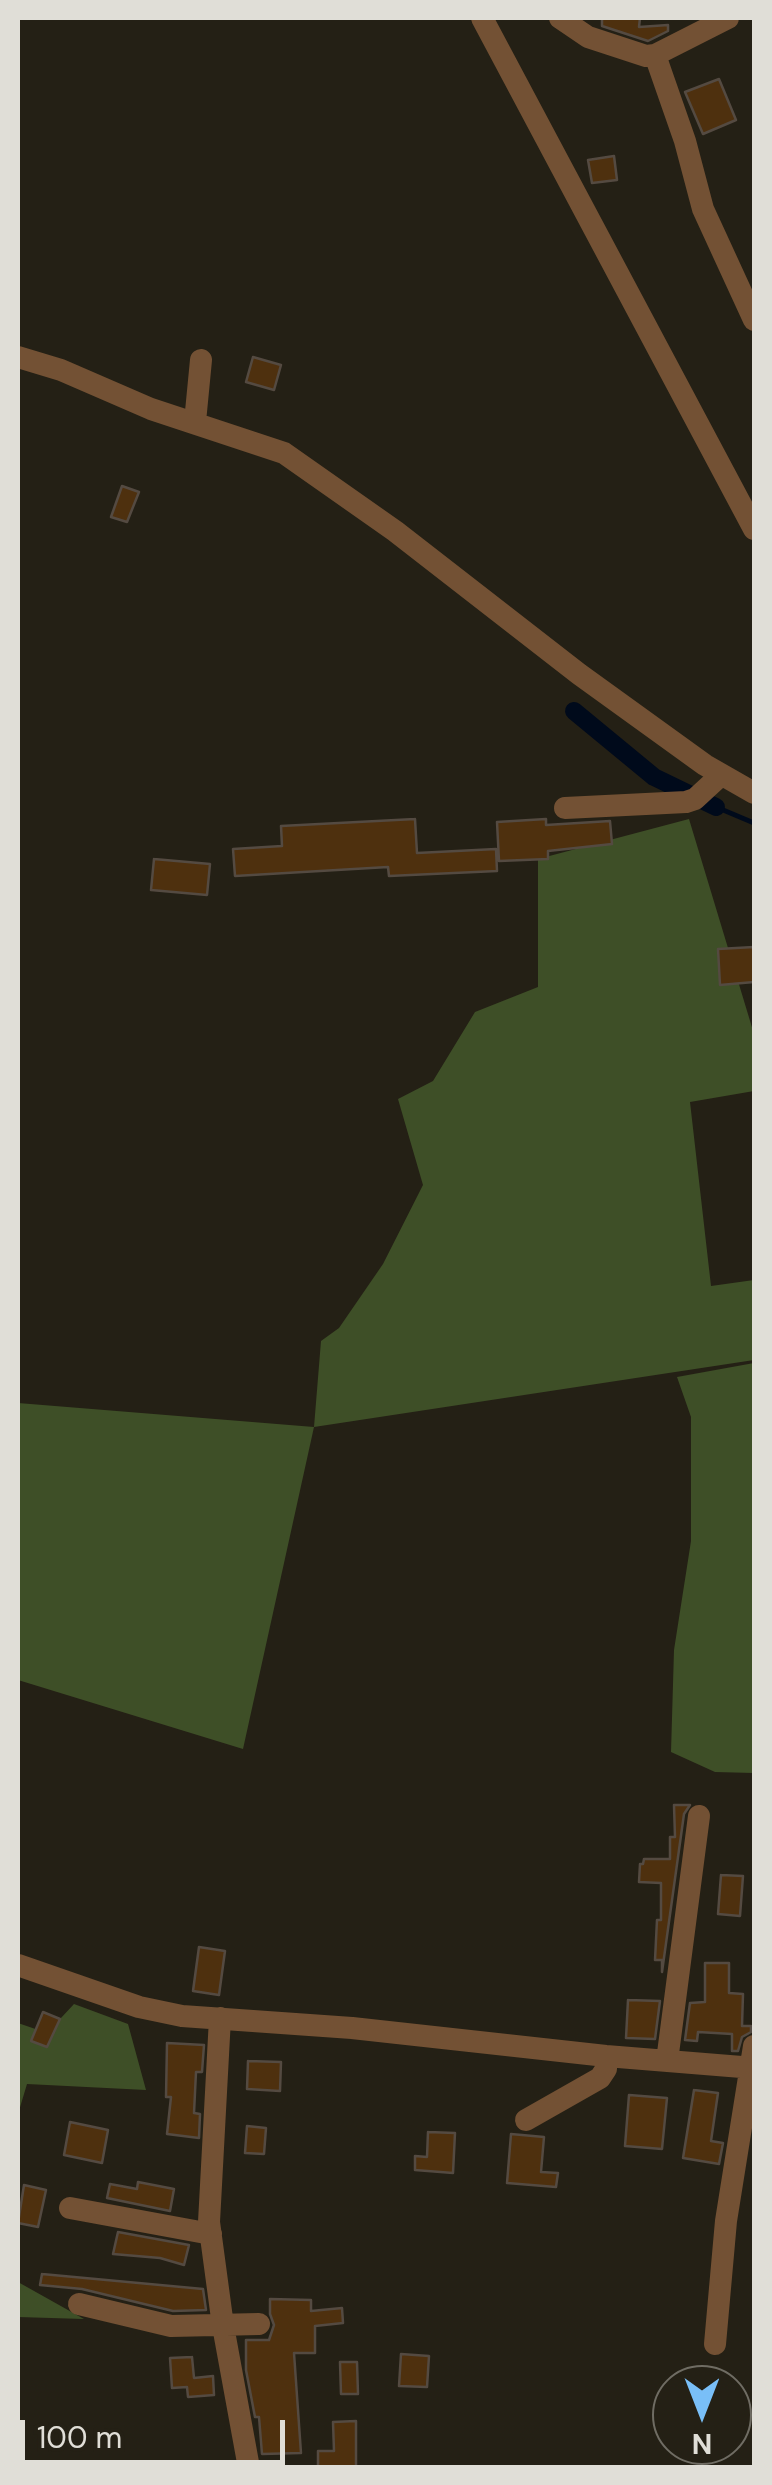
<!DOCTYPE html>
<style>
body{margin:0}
#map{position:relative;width:772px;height:2485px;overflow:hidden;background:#242015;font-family:"DM Sans",sans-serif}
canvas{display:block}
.frame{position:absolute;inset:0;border:20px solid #e0ded7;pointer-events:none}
.north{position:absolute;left:652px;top:2365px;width:100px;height:100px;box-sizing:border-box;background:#242015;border:2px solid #6f6c63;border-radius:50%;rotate:180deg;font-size:28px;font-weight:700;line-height:40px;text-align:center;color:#e0ded7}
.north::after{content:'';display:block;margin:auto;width:35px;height:45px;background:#79bff8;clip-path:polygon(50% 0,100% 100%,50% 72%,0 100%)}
.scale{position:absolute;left:20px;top:2420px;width:265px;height:45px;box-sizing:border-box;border:5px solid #e0ded7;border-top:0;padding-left:12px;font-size:30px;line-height:35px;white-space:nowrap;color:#e0ded7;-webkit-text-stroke:8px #242015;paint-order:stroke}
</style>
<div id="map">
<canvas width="772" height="2485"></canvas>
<div class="frame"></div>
<div class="north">N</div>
<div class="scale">100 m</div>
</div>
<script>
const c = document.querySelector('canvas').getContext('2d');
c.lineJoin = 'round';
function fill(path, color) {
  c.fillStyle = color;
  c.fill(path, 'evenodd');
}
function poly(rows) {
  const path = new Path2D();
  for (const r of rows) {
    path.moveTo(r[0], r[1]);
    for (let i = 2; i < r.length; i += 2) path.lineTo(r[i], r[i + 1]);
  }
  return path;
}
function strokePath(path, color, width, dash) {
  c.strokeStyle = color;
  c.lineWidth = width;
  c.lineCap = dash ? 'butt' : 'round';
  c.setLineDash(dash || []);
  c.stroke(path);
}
const green = poly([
 [689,819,754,1034,754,1091,690,1102,711,1286,754,1280,754,1360,314,1427,243,1749,18,1680,18,1403,314,1427,321,1341,339,1328,383,1264,423,1185,398,1099,433,1081,475,1012,538,987,538,859],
 [754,1363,754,1773,715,1772,671,1752,674,1650,691,1541,691,1417,677,1377],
 [74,2004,128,2024,146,2090,27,2084,18,2114,18,2023,47,2033],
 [18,2282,84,2319,18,2317]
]);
const stream = poly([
 [716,807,754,823]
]);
const canal = poly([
 [574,711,654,777,716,807]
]);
const building = poly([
 [602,18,640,18,639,27,668,25,668,31,648,41,602,26,602,18],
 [719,79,736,120,703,134,685,92,719,79],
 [614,156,617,180,592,183,588,160,614,156],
 [253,357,281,365,274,390,246,382,253,357],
 [122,486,139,492,127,522,111,517,122,486],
 [415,819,417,853,496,849,497,871,389,876,388,867,235,876,233,849,282,846,281,826,415,819],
 [546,819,546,825,610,821,612,844,548,851,548,859,499,861,497,822,546,819],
 [154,859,210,864,207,895,151,890,154,859],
 [754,947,754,982,720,985,718,949,754,947],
 [674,1805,690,1805,684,1814,662,1972,662,1960,655,1960,657,1920,661,1920,661,1883,639,1882,640,1864,643,1864,644,1859,670,1859,670,1837,675,1837,674,1805],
 [721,1875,743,1876,740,1916,718,1914,721,1875],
 [199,1947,225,1951,219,1995,193,1991,199,1947],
 [705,1963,729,1963,729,1993,743,1994,742,2026,751,2026,751,2032,742,2037,738,2051,732,2051,732,2034,698,2032,697,2041,685,2040,690,2003,705,2002,705,1963],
 [628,2000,660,2001,655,2039,626,2038,628,2000],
 [43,2012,60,2019,47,2047,31,2041,43,2012],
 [167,2043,204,2045,202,2072,196,2072,194,2113,200,2114,199,2138,167,2134,171,2097,166,2097,167,2043],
 [248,2061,281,2062,280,2091,247,2089,248,2061],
 [694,2090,718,2093,711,2141,723,2143,719,2164,683,2158,694,2090],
 [629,2095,667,2098,662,2149,625,2146,629,2095],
 [70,2122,108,2130,102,2163,64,2155,70,2122],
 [247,2126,266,2128,264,2154,245,2153,247,2126],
 [428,2132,455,2133,453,2173,415,2170,415,2156,427,2157,428,2132],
 [511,2134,544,2137,541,2172,558,2173,556,2187,507,2183,511,2134],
 [138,2182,174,2189,170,2211,107,2198,110,2184,137,2189,138,2182],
 [24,2185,46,2190,38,2227,18,2223,24,2185],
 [118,2232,189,2245,184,2265,160,2258,113,2254,118,2232],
 [42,2274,203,2289,206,2310,173,2311,82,2289,40,2285,42,2274],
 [270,2299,311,2300,311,2311,342,2308,343,2323,315,2326,315,2353,294,2353,301,2453,262,2454,259,2417,255,2417,246,2370,246,2340,269,2340,274,2325,270,2314,270,2299],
 [401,2354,429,2356,427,2387,399,2386,401,2354],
 [192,2357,194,2378,213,2376,214,2395,188,2397,187,2387,172,2388,170,2358,192,2357],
 [340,2362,357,2362,358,2394,341,2394,340,2362],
 [356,2421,356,2468,318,2468,318,2451,334,2451,333,2422,356,2421]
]);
const minor = poly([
 [482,18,754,529],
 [560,18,588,37,646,56,655,55,728,18],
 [655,55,685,141,703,209,754,320],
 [18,357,61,370,151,409,284,453,395,531,579,674,705,765,754,793],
 [195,422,201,360],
 [565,808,686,802,695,799,721,775],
 [18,1965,139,2007,182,2016,352,2028,606,2056,754,2068],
 [220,2018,209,2222,223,2326,249,2468],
 [667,2061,699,1816],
 [526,2120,600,2078,606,2069,606,2056],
 [70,2208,211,2234],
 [79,2304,171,2326,259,2324],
 [715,2344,726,2221,754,2046]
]);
fill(green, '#3e4f27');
strokePath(stream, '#000a1b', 5);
strokePath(canal, '#000a1b', 18);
fill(building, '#4e300e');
strokePath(building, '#544a41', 2.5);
strokePath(minor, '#735134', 22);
</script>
